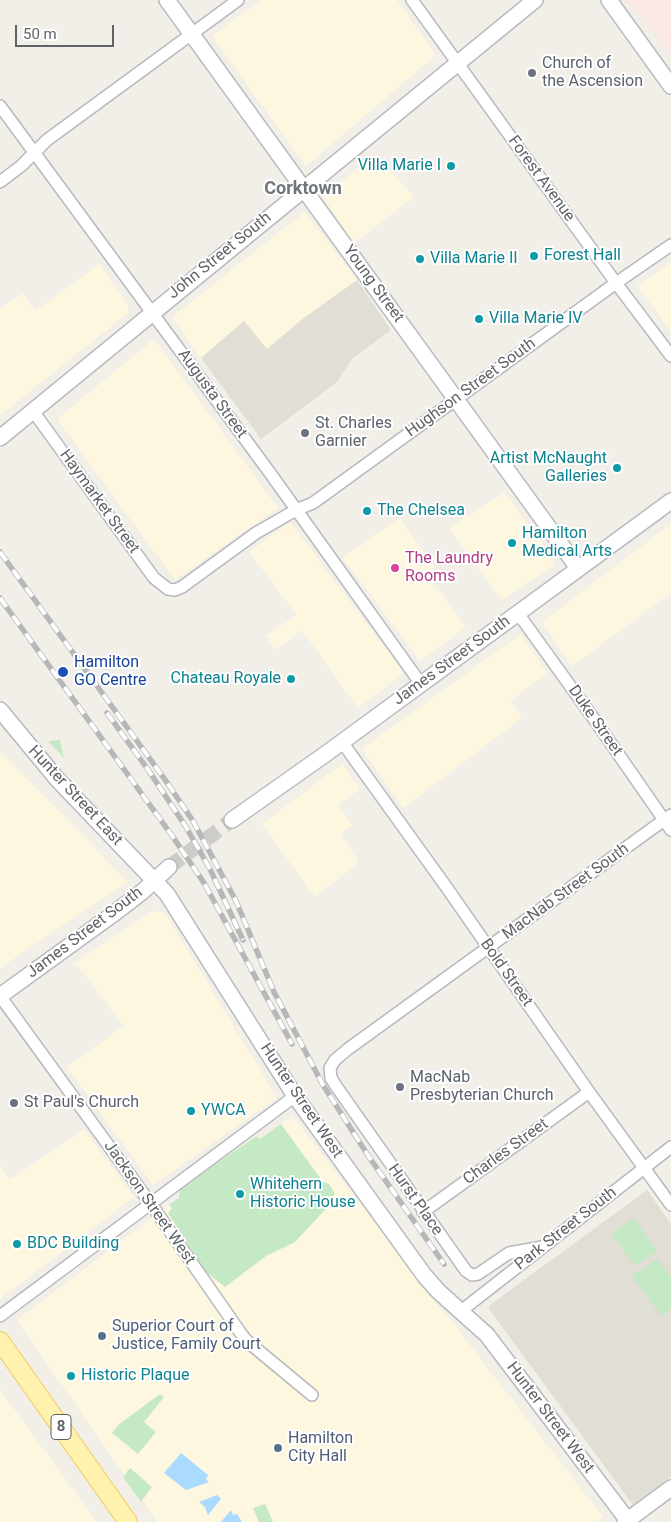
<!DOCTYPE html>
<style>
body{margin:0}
#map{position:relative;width:671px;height:1522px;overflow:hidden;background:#f1efe8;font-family:Roboto,sans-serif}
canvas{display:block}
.scale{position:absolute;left:15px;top:25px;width:99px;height:22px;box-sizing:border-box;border:2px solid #5f6368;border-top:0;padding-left:6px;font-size:15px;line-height:18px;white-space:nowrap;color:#5f6368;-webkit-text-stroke:4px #fff;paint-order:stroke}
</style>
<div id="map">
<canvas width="671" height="1522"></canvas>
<div class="scale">50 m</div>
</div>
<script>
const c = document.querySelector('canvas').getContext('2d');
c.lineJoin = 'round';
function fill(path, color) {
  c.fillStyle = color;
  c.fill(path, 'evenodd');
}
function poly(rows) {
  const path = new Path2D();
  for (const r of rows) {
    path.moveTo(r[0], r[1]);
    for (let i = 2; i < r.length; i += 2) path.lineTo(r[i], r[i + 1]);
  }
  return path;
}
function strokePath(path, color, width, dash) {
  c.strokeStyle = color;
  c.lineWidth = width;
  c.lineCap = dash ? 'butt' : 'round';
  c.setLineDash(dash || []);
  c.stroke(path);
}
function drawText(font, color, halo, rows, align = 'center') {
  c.font = font + ' Roboto,sans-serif';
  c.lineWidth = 4;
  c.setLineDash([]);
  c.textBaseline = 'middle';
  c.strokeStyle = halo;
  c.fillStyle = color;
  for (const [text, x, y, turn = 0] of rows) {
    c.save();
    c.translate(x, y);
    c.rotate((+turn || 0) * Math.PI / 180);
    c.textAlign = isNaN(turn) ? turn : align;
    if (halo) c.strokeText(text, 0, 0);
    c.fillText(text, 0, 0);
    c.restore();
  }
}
const commercial = poly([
 [262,0,397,0,436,55,306,166,212,36],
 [376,155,414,197,354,243,322,196],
 [305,212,357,280,301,320,267,349,244,321,201,358,172,317],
 [671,262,671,332,638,286],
 [99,264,128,304,128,313,0,415,0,309,22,293,36,311],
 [154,339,278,508,175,580,57,419],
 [504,493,554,559,553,565,502,600,449,528],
 [399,518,434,567,426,573,466,627,420,661,343,558],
 [290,522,404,673,358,708,302,630,276,650,266,636,297,615,249,552],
 [671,524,671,593,572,666,542,622],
 [521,634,547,673,510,701,522,718,403,808,362,749],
 [0,751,128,882,0,968],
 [342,764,360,789,338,805,352,825,340,834,359,862,315,897,262,824],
 [153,911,165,913,277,1098,153,1185,67,1067,124,1026,79,967,74,964],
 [293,1117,603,1517,597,1522,157,1522,17,1320,169,1205,224,1284,335,1199,281,1124],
 [84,1129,134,1197,0,1299,0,1166,10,1180],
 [0,1390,97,1522,0,1522]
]);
const education = poly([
 [357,280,391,330,352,359,337,382,261,439,201,358,244,321,267,349,301,320],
 [647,1190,671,1224,671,1477,633,1505,489,1309,490,1305]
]);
const medical = poly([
 [624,0,671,0,671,54,648,23]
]);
const green = poly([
 [60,740,64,758,48,741],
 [281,1124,323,1182,329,1184,335,1194,333,1196,335,1199,295,1242,266,1256,225,1287,206,1272,168,1213,172,1208,169,1205,179,1198,180,1189,194,1174,207,1170,257,1136,260,1139],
 [634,1218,657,1251,635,1266,611,1234],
 [657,1259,671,1277,671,1308,661,1316,632,1276],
 [160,1394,164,1397,144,1422,156,1432,138,1454,112,1433,118,1425],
 [130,1468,152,1487,141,1502,123,1477],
 [265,1504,273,1522,259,1522,253,1508]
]);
const water = poly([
 [181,1453,208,1475,206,1479,209,1482,186,1490,164,1473],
 [217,1495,221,1499,208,1515,205,1507,199,1502],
 [231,1510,233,1515,237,1514,242,1522,221,1522]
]);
const secondaryTunnel = poly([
 [169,867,232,820]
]);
const street = poly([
 [412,0,616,283,671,356],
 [0,106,270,473,421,684],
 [0,182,21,166,47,140,238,0],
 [33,411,154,578,168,589,175,590,182,587,256,533,296,510,313,503,616,283,671,245],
 [517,612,594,719,671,830],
 [342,742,447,888,589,1092,671,1205],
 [0,996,151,1204,242,1335,248,1342,312,1395],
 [423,1212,589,1092],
 [542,1247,509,1253,478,1274,472,1275,466,1271,336,1086,331,1078,330,1068,335,1060,348,1049,671,815],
 [461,1311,671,1147],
 [0,1316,295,1096]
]);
const secondary = poly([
 [167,0,578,568],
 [609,0,671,86],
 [0,438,535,0],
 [0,710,57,779,167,894,295,1096,424,1275,438,1291,487,1335,629,1522],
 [232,820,327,753,671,501],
 [0,996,112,915,142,892,169,867],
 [625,1522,671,1488]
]);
const primary = poly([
 [0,1341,128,1522]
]);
const rail = poly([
 [0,552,166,781,193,821,236,901,274,992,323,1085,369,1157,444,1264],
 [0,598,173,837,204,883,292,1044],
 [107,713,149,771,186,827,210,869,243,940]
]);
const markers = [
 [532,73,5,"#6b7280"],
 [451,166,5,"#0f9aa8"],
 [534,256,5,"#0f9aa8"],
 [420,259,5,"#0f9aa8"],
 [479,319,5,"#0f9aa8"],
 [305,433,5,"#6b7280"],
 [617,468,5,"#0f9aa8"],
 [367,511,5,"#0f9aa8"],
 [512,543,5,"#0f9aa8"],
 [395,568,5,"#d1479c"],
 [63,672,6,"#1a4fb4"],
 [291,679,5,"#0f9aa8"],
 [400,1087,5,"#6b7280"],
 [14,1103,5,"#6b7280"],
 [191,1111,5,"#0f9aa8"],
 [240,1194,5,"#0f9aa8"],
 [17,1244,5,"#0f9aa8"],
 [102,1336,5,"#5c6f8a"],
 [71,1376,5,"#0f9aa8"],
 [278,1448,5,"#5c6f8a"]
];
const shields = [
 [61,1427,20]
];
const shieldNames = [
 ["8",61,1427]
];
const worshipNames = [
 ["Church of",542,64],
 ["the Ascension",542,82],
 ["St. Charles",315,424],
 ["Garnier",315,442],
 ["MacNab",410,1078],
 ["Presbyterian Church",410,1096],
 ["St Paul's Church",24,1103]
];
const cultureNames = [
 ["Villa Marie I",441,166,"right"],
 ["Forest Hall",544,256],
 ["Villa Marie II",430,259],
 ["Villa Marie IV",489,319],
 ["Artist McNaught",607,459,"right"],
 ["Galleries",607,477,"right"],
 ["The Chelsea",377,511],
 ["Hamilton",522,534],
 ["Medical Arts",522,552],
 ["Chateau Royale",281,679,"right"],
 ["YWCA",201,1111],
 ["Whitehern",250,1185],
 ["Historic House",250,1203],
 ["BDC Building",27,1244],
 ["Historic Plaque",81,1376]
];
const streetNames = [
 ["Forest Avenue",541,179,54],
 ["John Street South",220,256,-39],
 ["Young Street",373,284,54],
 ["Hughson Street South",471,388,-36],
 ["Augusta Street",212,394,54],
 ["Haymarket Street",99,502,54],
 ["James Street South",452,661,-36],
 ["Duke Street",595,721,55],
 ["Hunter Street East",75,796,47],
 ["MacNab Street South",566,892,-36],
 ["James Street South",85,933,-37],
 ["Bold Street",506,973,55],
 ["Hunter Street West",301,1101,56],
 ["Charles Street",506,1152,-36],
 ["Hurst Place",415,1200,55],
 ["Jackson Street West",149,1203,55],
 ["Park Street South",566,1229,-38],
 ["Hunter Street West",550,1418,53]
];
const hotelNames = [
 ["The Laundry",405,559],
 ["Rooms",405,577]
];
const transitNames = [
 ["Hamilton",74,663],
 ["GO Centre",74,681]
];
const serviceNames = [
 ["Superior Court of",112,1327],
 ["Justice, Family Court",112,1345],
 ["Hamilton",288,1439],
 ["City Hall",288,1457]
];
const neighbourhoodNames = [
 ["Corktown",303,189]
];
fill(commercial, '#fef7e0');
fill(education, '#e1ded6');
fill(medical, '#fce8e6');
fill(green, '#c5e8c5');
fill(water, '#aadaff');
strokePath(secondaryTunnel, '#ccccc8', 15, [15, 8]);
strokePath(street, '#b5b8bc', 14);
strokePath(secondary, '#b6babf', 18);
strokePath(primary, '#f2c960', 20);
strokePath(street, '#fff', 11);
strokePath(secondary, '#fff', 15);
strokePath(primary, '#fff2af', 18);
strokePath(rail, '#b6b7b8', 5.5);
strokePath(rail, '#fff', 4, [11]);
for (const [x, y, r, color] of markers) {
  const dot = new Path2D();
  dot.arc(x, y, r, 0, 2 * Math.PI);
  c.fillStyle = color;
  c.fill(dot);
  strokePath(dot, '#fff', 2);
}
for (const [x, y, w] of shields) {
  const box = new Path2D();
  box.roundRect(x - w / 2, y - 12.5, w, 25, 4);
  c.fillStyle = '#fff';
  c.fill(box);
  strokePath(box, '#5f6368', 1);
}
drawText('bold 15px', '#5f6368', null, shieldNames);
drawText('16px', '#5b616d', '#fff', worshipNames, 'left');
drawText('16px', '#0d838f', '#fff', cultureNames, 'left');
drawText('16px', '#5f6368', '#fff', streetNames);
drawText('16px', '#b23c85', '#fff', hotelNames, 'left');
drawText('16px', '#164399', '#fff', transitNames, 'left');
drawText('16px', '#4e5e75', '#fff', serviceNames, 'left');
drawText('bold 18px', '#70757a', '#fff', neighbourhoodNames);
</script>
